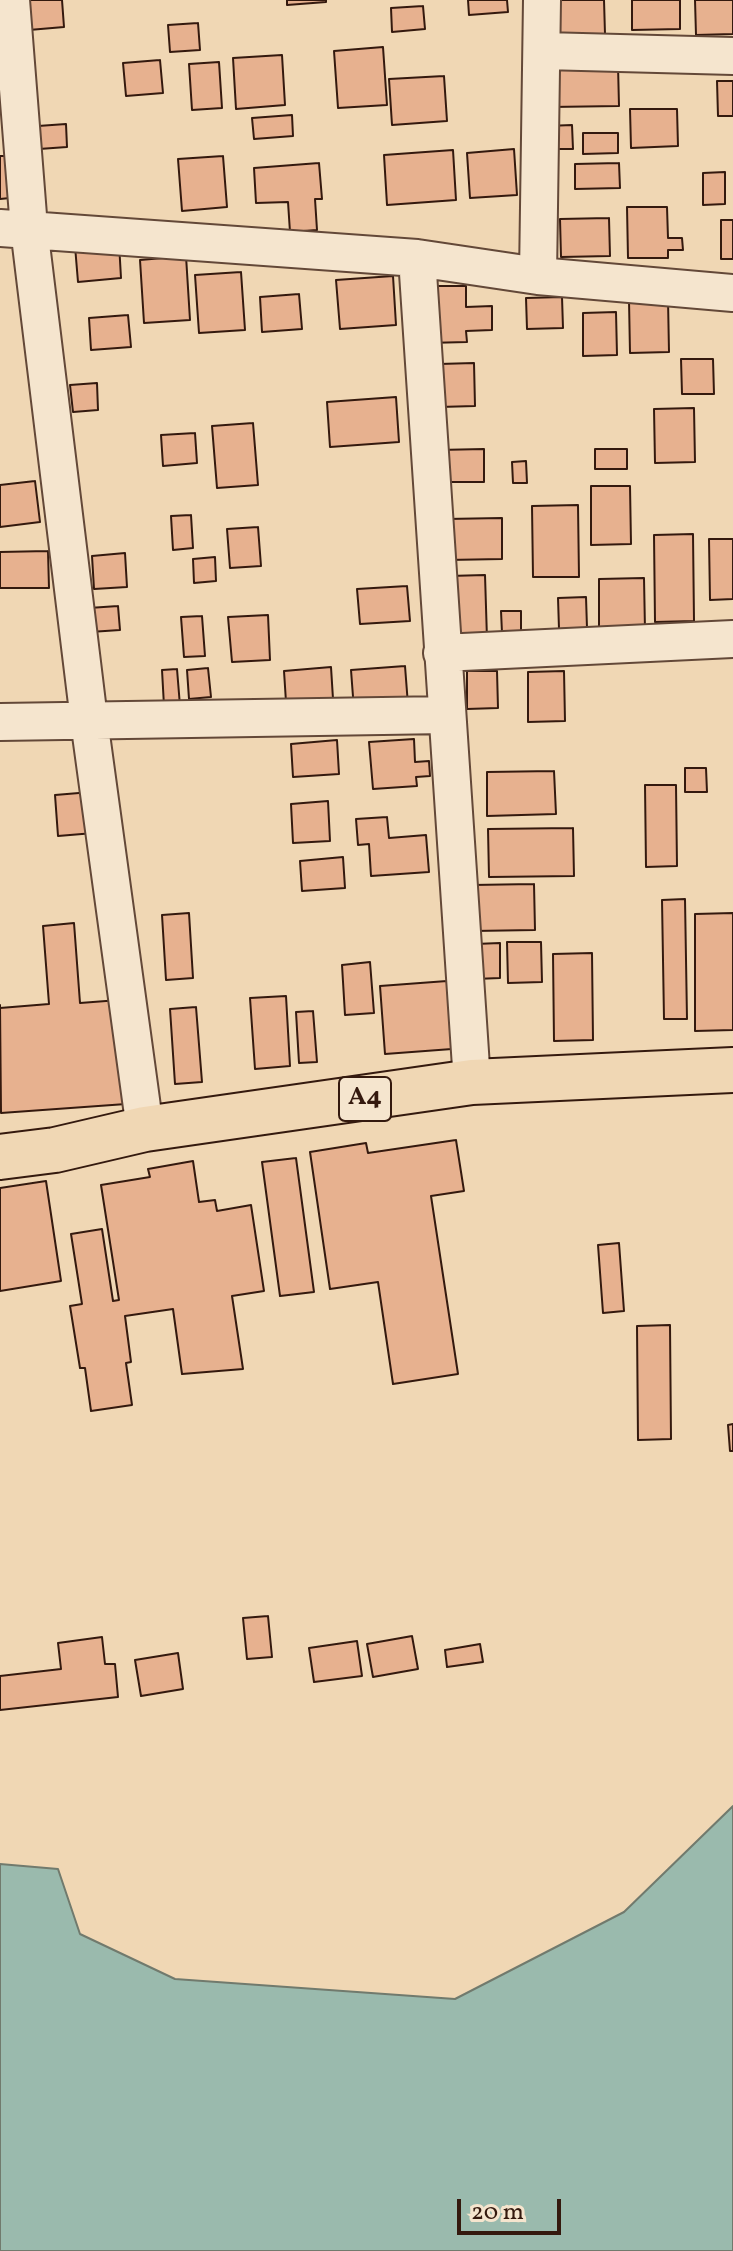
<!DOCTYPE html>
<style>
body{margin:0}
#map{position:relative;width:733px;height:2251px;overflow:hidden;background:#f0d7b4;font-family:Vollkorn,serif}
canvas{display:block}
.scale{position:absolute;left:457px;top:2199px;width:104px;height:36px;box-sizing:border-box;border:4px solid #34190e;border-top:0;padding-left:10px;font-size:24px;line-height:28px;white-space:nowrap;color:#34190e;-webkit-text-stroke:6px #f5e5ce;paint-order:stroke}
</style>
<div id="map">
<canvas width="733" height="2251"></canvas>
<div class="scale">20 m</div>
</div>
<script>
const c = document.querySelector('canvas').getContext('2d');
c.lineJoin = 'round';
function fill(path, color) {
  c.fillStyle = color;
  c.fill(path, 'evenodd');
}
function poly(rows) {
  const path = new Path2D();
  for (const r of rows) {
    path.moveTo(r[0], r[1]);
    for (let i = 2; i < r.length; i += 2) path.lineTo(r[i], r[i + 1]);
  }
  return path;
}
function strokePath(path, color, width, dash) {
  c.strokeStyle = color;
  c.lineWidth = width;
  c.lineCap = dash ? 'butt' : 'round';
  c.setLineDash(dash || []);
  c.stroke(path);
}
function drawText(font, color, halo, rows, align = 'center') {
  c.font = font + ' Vollkorn,serif';
  c.lineWidth = 8;
  c.setLineDash([]);
  c.textBaseline = 'middle';
  c.strokeStyle = halo;
  c.fillStyle = color;
  for (const [text, x, y, turn = 0] of rows) {
    c.save();
    c.translate(x, y);
    c.rotate((+turn || 0) * Math.PI / 180);
    c.textAlign = isNaN(turn) ? turn : align;
    if (halo) c.strokeText(text, 0, 0);
    c.fillText(text, 0, 0);
    c.restore();
  }
}
const water = poly([
 [733,1806,733,2251,0,2251,0,1864,58,1869,80,1934,175,1979,455,1999,624,1912,733,1806]
]);
const building = poly([
 [26,0,62,0,64,27,29,30,26,0],
 [287,0,326,0,326,2,287,5,287,0],
 [468,0,507,0,508,12,469,15,468,0],
 [557,0,604,0,605,34,558,35,557,0],
 [632,0,680,0,680,29,632,30,632,0],
 [695,0,733,0,733,34,696,35,695,0],
 [423,6,425,29,392,32,391,8,423,6],
 [198,23,200,50,170,52,168,25,198,23],
 [383,47,387,105,338,108,334,51,383,47],
 [282,55,285,105,236,109,233,58,282,55],
 [160,60,163,93,126,96,123,63,160,60],
 [219,62,222,108,192,110,189,64,219,62],
 [549,65,618,65,619,106,550,107,549,65],
 [444,76,447,121,392,125,389,79,444,76],
 [717,81,733,81,733,116,718,116,717,81],
 [630,109,677,109,678,146,631,148,630,109],
 [292,115,293,136,254,139,252,118,292,115],
 [66,124,67,147,39,149,38,126,66,124],
 [572,125,573,149,548,149,547,126,572,125],
 [583,133,618,133,618,153,583,154,583,133],
 [514,149,517,195,470,198,467,153,514,149],
 [453,150,456,200,387,205,384,155,453,150],
 [0,156,7,156,10,198,0,199,0,156],
 [223,156,227,207,182,211,178,159,223,156],
 [319,163,322,199,315,199,317,230,290,232,288,202,256,203,254,168,319,163],
 [619,163,620,188,575,189,575,164,619,163],
 [725,172,725,204,703,205,703,173,725,172],
 [627,207,667,207,668,238,682,238,683,250,668,250,668,258,628,258,627,207],
 [609,218,610,256,561,257,560,219,609,218],
 [721,220,733,220,733,259,721,259,721,220],
 [119,243,121,278,78,282,75,246,119,243],
 [186,256,190,320,144,323,140,260,186,256],
 [241,272,245,330,199,333,195,275,241,272],
 [393,276,396,325,340,329,336,280,393,276],
 [426,286,466,286,466,307,492,306,492,330,466,331,467,342,427,343,426,286],
 [299,294,302,329,262,332,260,297,299,294],
 [562,297,563,328,527,329,526,298,562,297],
 [668,299,669,352,630,353,629,300,668,299],
 [616,312,617,355,583,356,583,313,616,312],
 [128,315,131,347,91,350,89,318,128,315],
 [681,359,713,359,714,394,682,394,681,359],
 [474,363,475,406,439,407,439,364,474,363],
 [97,383,98,410,73,412,70,385,97,383],
 [396,397,399,442,330,447,327,402,396,397],
 [694,408,695,462,655,463,654,409,694,408],
 [253,423,258,485,217,488,212,426,253,423],
 [195,433,197,463,163,466,161,435,195,433],
 [484,449,484,482,439,482,438,450,484,449],
 [595,449,627,449,627,469,595,469,595,449],
 [526,461,527,483,513,483,512,462,526,461],
 [35,481,40,522,0,527,0,485,35,481],
 [591,486,630,486,631,544,591,545,591,486],
 [578,505,579,577,533,577,532,506,578,505],
 [191,515,193,548,173,550,171,516,191,515],
 [502,518,502,559,447,560,446,519,502,518],
 [258,527,261,566,230,568,227,529,258,527],
 [693,534,694,621,655,622,654,535,693,534],
 [709,539,733,539,733,599,710,600,709,539],
 [48,551,49,588,0,588,0,552,48,551],
 [125,553,127,587,94,589,92,556,125,553],
 [215,557,216,581,194,583,193,559,215,557],
 [485,575,487,639,450,640,449,576,485,575],
 [644,578,645,630,599,631,599,579,644,578],
 [407,586,410,621,360,624,357,589,407,586],
 [586,597,587,628,559,629,558,598,586,597],
 [118,606,120,630,90,632,89,608,118,606],
 [501,611,521,611,521,633,502,633,501,611],
 [268,615,270,660,232,662,228,617,268,615],
 [202,616,205,656,184,657,181,617,202,616],
 [405,666,408,705,354,710,351,670,405,666],
 [331,667,333,699,286,702,284,671,331,667],
 [208,668,211,697,189,699,187,670,208,668],
 [177,669,180,706,164,706,162,670,177,669],
 [467,671,497,671,498,708,467,709,467,671],
 [564,671,565,721,528,722,528,672,564,671],
 [414,739,415,762,429,761,430,776,416,777,417,786,373,789,369,742,414,739],
 [337,740,339,774,293,777,291,744,337,740],
 [685,768,706,768,707,792,685,792,685,768],
 [554,771,556,814,487,816,487,772,554,771],
 [645,785,676,785,677,866,646,867,645,785],
 [91,792,94,833,58,836,55,795,91,792],
 [328,801,330,841,293,843,291,804,328,801],
 [387,817,389,838,426,835,429,872,371,876,369,844,358,845,356,819,387,817],
 [573,828,574,876,489,877,488,829,573,828],
 [343,857,345,888,302,891,300,861,343,857],
 [534,884,535,930,473,931,472,885,534,884],
 [685,899,687,1019,664,1019,662,900,685,899],
 [189,913,193,978,166,980,162,915,189,913],
 [733,913,733,1030,695,1031,695,914,733,913],
 [74,923,80,1003,119,1000,126,1104,1,1113,0,1005,0,1008,49,1004,43,926,74,923],
 [507,942,541,942,542,982,508,983,507,942],
 [500,943,500,978,475,979,475,944,500,943],
 [592,953,593,1040,554,1041,553,954,592,953],
 [370,962,374,1013,345,1015,342,965,370,962],
 [447,981,452,1049,385,1054,380,986,447,981],
 [286,996,290,1066,255,1069,250,998,286,996],
 [196,1007,202,1082,175,1084,170,1009,196,1007],
 [313,1011,317,1062,299,1063,296,1012,313,1011],
 [456,1140,464,1191,431,1196,458,1374,393,1384,378,1282,330,1289,310,1152,366,1143,368,1153,456,1140],
 [296,1158,314,1292,280,1296,262,1162,296,1158],
 [193,1161,199,1202,215,1200,217,1211,251,1205,264,1291,232,1296,243,1369,182,1374,173,1309,125,1316,131,1362,126,1363,132,1405,91,1411,85,1368,80,1368,70,1306,82,1304,71,1234,102,1229,113,1301,119,1300,101,1185,150,1177,148,1169,193,1161],
 [46,1181,61,1281,0,1291,0,1188,46,1181],
 [619,1243,624,1311,603,1313,598,1245,619,1243],
 [670,1325,671,1439,638,1440,637,1326,670,1325],
 [733,1424,733,1451,730,1451,728,1425,733,1424],
 [268,1616,272,1657,247,1659,243,1618,268,1616],
 [412,1636,418,1669,373,1677,367,1644,412,1636],
 [102,1637,105,1664,115,1664,118,1697,0,1710,0,1676,61,1669,58,1643,102,1637],
 [357,1641,362,1676,314,1682,309,1648,357,1641],
 [480,1644,483,1662,447,1667,445,1650,480,1644],
 [178,1653,183,1689,141,1696,135,1660,178,1653]
]);
const minor = poly([
 [11,0,29,228,89,720,145,1129],
 [544,51,733,56],
 [0,228,417,258,538,276,733,293],
 [417,258,472,1082],
 [538,276,542,0],
 [442,653,733,639],
 [0,722,446,715]
]);
const highway = poly([
 [0,1157,55,1150,145,1129,472,1082,733,1070]
]);
const shields = [
 [365,1099,52]
];
const shieldNames = [
 ["A4",365,1099]
];
fill(water, '#9abaad');
strokePath(water, '#717a6d', 2);
fill(building, '#e7b18f');
strokePath(building, '#34190e', 2);
strokePath(minor, '#634838', 40);
strokePath(highway, '#34190e', 48);
strokePath(minor, '#f5e5ce', 36);
strokePath(highway, '#f0d7b4', 44);
for (const [x, y, w] of shields) {
  const box = new Path2D();
  box.roundRect(x - w / 2, y - 22, w, 44, 6);
  c.fillStyle = '#f5e5ce';
  c.fill(box);
  strokePath(box, '#34190e', 2);
}
drawText('bold 26px', '#34190e', null, shieldNames);
</script>
